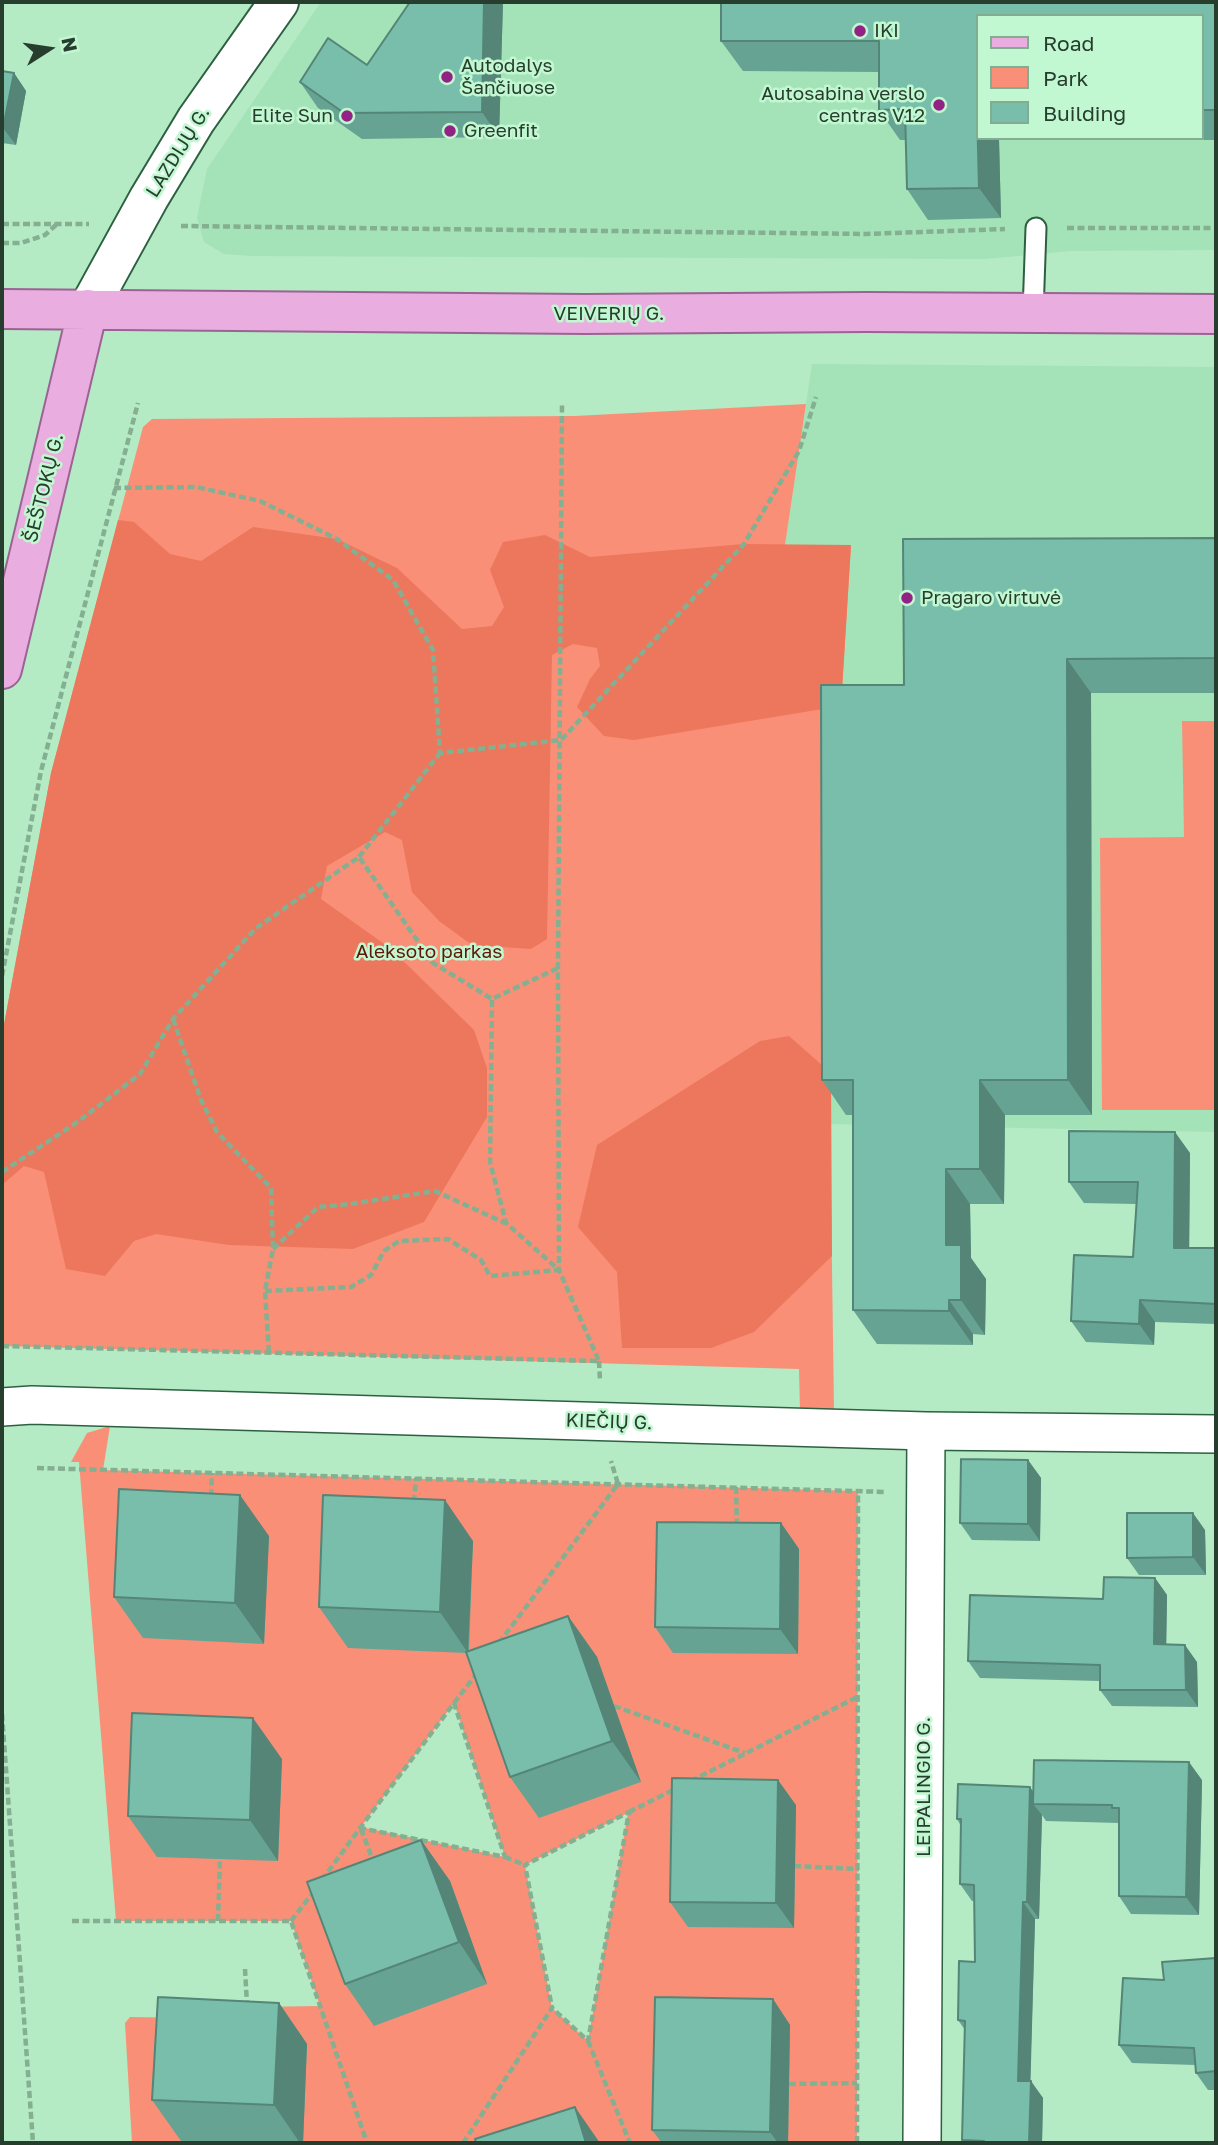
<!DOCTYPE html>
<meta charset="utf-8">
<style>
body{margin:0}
#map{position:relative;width:1218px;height:2145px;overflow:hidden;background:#b4eac4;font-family:"Golos Text",sans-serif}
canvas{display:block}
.frame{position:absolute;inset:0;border:4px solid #273d2e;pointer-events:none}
.legend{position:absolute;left:976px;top:14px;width:228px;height:126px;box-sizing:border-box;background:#c1f8d1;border:2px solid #83ad90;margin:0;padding:9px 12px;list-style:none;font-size:21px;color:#273d2e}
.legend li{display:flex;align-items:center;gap:14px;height:35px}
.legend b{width:35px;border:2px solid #83ad90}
.north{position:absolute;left:14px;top:14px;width:70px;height:70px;-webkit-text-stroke:5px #c1f8d1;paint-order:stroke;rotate:78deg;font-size:19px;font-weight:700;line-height:28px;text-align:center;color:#273d2e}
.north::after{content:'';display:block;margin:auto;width:24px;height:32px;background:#273d2e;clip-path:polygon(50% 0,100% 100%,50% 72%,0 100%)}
</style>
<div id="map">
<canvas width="1218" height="2145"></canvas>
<div class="frame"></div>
<ul class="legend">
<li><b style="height:9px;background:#e9aedf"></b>Road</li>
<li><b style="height:19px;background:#fa8f77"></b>Park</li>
<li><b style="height:19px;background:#78beaa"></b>Building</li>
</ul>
<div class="north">N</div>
</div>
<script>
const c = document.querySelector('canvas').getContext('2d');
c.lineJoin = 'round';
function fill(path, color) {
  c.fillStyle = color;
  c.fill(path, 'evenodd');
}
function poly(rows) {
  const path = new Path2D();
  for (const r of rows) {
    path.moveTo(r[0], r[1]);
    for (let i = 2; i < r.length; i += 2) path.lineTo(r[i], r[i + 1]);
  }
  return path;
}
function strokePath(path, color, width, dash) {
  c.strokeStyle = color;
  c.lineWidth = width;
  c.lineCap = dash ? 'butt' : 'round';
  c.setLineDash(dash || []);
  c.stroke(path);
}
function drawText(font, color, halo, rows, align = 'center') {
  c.font = font + ' "Golos Text",sans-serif';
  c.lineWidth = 5;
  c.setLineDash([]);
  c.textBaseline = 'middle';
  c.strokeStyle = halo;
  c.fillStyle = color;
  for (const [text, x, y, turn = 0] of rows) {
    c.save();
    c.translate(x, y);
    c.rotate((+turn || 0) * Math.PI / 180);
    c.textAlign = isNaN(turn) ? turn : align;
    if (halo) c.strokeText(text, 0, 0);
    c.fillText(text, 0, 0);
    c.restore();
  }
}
const built = poly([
 [321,2,1216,2,1216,250,1070,251,985,259,254,256,224,254,204,242,197,218,207,169],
 [978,16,1202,16,1202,138,978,138],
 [812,364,1216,367,1216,1132,830,1124,841,706,785,545]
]);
const green = poly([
 [806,404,785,545,851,545,841,706,830,1124,834,1411,800,1411,799,1369,2,1346,2,1035,51,773,143,427,152,419,575,416],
 [1182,721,1216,721,1216,1110,1102,1110,1100,838,1184,837],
 [110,1426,103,1470,858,1491,857,2143,132,2143,125,2023,130,2017,256,2019,258,2007,320,2006,291,1921,116,1921,79,1462,71,1462,87,1433],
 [454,1703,505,1857,361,1827],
 [628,1813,588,2040,587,2040,552,2008,525,1865]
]);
const forest = poly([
 [118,520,134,522,170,554,201,561,253,527,337,539,397,568,462,629,492,626,504,607,490,570,503,542,545,535,590,557,744,544,851,545,841,706,634,740,604,736,577,707,590,679,600,666,597,648,573,644,552,655,547,939,531,949,472,945,439,921,412,892,402,840,385,832,327,866,321,899,390,948,474,1030,487,1068,487,1117,424,1222,353,1249,229,1245,156,1234,134,1241,105,1276,66,1269,44,1172,24,1166,2,1185,2,1216,2,1035,51,773],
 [789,1036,831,1073,832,1256,754,1332,711,1348,622,1348,617,1272,578,1227,597,1145,760,1041]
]);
const path = poly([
 [2,224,89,224],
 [181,226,866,234,1005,229],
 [1067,228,1216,228],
 [2,243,21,243,45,235,57,224],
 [114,488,196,487,260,501,337,539,393,580,433,650,440,753,561,740,744,544,799,451,816,397],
 [359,857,440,753],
 [2,976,41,771,138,403],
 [173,1019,201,1100,217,1132,271,1188,273,1249,265,1291,269,1354],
 [2,1172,76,1123,140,1074,173,1019,256,928,359,857,433,963,492,999,558,968],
 [273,1249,318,1207,350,1204,435,1191,505,1223],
 [265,1291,351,1287,371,1275,384,1251,399,1241,448,1239,481,1260,490,1276,559,1270,506,1223,490,1162,492,999],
 [2,1346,599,1361,559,1270,558,968,562,402],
 [599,1361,600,1381],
 [37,1468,887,1492],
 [736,1487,737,1528],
 [211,1496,212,1473],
 [414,1502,416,1478],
 [499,1643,618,1484,611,1461],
 [454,1703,477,1673],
 [614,1706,745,1753],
 [2,1714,33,2143],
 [691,1781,859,1696],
 [629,1812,677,1788],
 [361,1829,374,1863],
 [505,1857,525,1865],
 [794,1866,859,1869],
 [322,1880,360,1828,454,1703,505,1857,360,1828],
 [72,1921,291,1921,367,2143],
 [218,1921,220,1859],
 [291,1921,315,1890],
 [245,1969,247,2005],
 [588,2041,630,2143],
 [789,2084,857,2083],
 [463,2143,552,2008,525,1865,629,1812,588,2041,552,2008],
 [857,2143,858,1491]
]);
const lane = poly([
 [1033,313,1036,228]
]);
const street = poly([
 [2,1407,32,1405,926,1431,1216,1434],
 [922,2143,926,1431]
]);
const secondary = poly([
 [88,309,149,198,196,120,279,2]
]);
const primary = poly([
 [2,309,585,314,867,312,1216,314],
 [2,669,88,309]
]);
const wall = poly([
 [410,2,503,2,499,137,362,139,318,108,300,82,367,65],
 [721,2,1216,2,1216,140,999,140,1001,218,928,220,907,189,906,140,900,140,879,110,879,72,743,71,721,41],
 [978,16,1202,16,1202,138,978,138],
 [2,71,14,73,26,91,16,145,2,143],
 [1216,538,1216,693,1091,693,1092,1115,1005,1115,1004,1204,970,1204,971,1258,986,1279,985,1335,973,1334,973,1345,877,1344,853,1310,853,1115,846,1115,822,1080,904,685],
 [1190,1153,1189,1248,1216,1248,1216,1324,1155,1322,1154,1345,1086,1342,1071,1321,1133,1257,1136,1204,1084,1203,1069,1182],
 [1028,1460,1041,1478,1040,1541,972,1540,960,1523],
 [781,1523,799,1549,798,1654,673,1653,655,1627],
 [1205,1530,1206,1575,1139,1575,1127,1558],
 [269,1536,264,1644,143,1638,114,1597],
 [473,1541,469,1651,568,1616,597,1657,641,1782,539,1818,510,1777,467,1653,348,1648,319,1607],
 [1155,1578,1167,1595,1166,1645,1197,1662,1198,1707,1112,1706,1100,1690,1100,1681,980,1678,968,1661,1103,1599],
 [282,1759,278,1861,157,1857,128,1816],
 [1202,1780,1199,1915,1131,1914,1119,1896,1119,1823,1046,1821,1042,1815,1039,1919,1035,1919,1030,2081,1043,2098,1042,2143,964,2143,962,2140,965,2030,958,2020,975,1962,974,1901,972,1901,960,1884,961,1826,957,1819,1033,1792],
 [796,1805,794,1928,688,1927,670,1902],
 [421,1840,450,1881,487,1984,374,2026,345,1984],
 [1216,1958,1216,2090,1208,2090,1196,2073,1195,2065,1132,2063,1119,2045,1164,1980],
 [773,1999,790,2025,788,2143,662,2143,652,2130],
 [279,2003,307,2044,303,2143,238,2143,181,2141,152,2100]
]);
const shadedWall = poly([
 [484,2,503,2,499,137,482,112],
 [14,73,26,91,16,145,3,128],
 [977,109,978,111,978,138,998,138,999,140,1001,218,979,188],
 [1067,659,1091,693,1092,1115,1068,1080],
 [980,1080,1005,1115,1004,1204,980,1169],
 [1175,1132,1190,1153,1189,1269,1174,1248],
 [946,1169,970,1204,971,1258,986,1279,985,1335,961,1300,946,1245],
 [949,1300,973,1334,973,1345,949,1311],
 [1140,1300,1155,1322,1154,1345,1139,1324],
 [1028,1460,1041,1478,1040,1541,1028,1524],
 [240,1495,269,1536,264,1644,235,1603],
 [445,1500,473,1541,468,1653,440,1612],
 [1193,1513,1205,1530,1206,1575,1193,1557],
 [781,1523,799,1549,798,1654,780,1629],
 [1155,1578,1167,1595,1166,1661,1154,1644],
 [568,1616,597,1657,641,1782,612,1741],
 [1185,1645,1197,1662,1198,1707,1186,1690],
 [253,1718,282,1759,278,1861,250,1820],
 [1189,1762,1202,1780,1199,1915,1186,1897],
 [778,1780,796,1805,794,1928,776,1903],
 [1030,1787,1042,1804,1033,1804,1042,1815,1039,1919,1027,1902],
 [421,1840,450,1881,487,1984,459,1942],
 [1023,1902,1035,1919,1030,2098,1018,2081],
 [773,1999,790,2025,788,2143,778,2143,770,2132],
 [279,2003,307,2044,303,2143,300,2143,274,2105],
 [1031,2081,1043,2098,1042,2143,1029,2143],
 [575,2107,600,2143,586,2143]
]);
const building = poly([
 [410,2,484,2,482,112,344,113,300,82,328,38,367,65,410,2],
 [721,2,1216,2,1216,110,1202,110,1202,16,978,16,978,109,977,109,979,188,907,189,905,109,879,110,879,41,721,41,721,2],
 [2,71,14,73,3,128,2,127,2,71],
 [1216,538,1216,658,1067,659,1068,1080,980,1080,980,1169,946,1169,946,1245,961,1245,961,1300,949,1300,949,1311,853,1310,853,1080,822,1080,821,685,904,685,903,539,1216,538],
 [1069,1131,1175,1132,1174,1248,1216,1248,1216,1304,1140,1300,1139,1324,1071,1321,1074,1255,1133,1257,1138,1182,1069,1182,1069,1131],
 [961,1459,1028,1460,1028,1524,960,1523,961,1459],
 [119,1489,240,1495,235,1603,114,1597,119,1489],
 [323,1495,445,1500,440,1612,319,1607,323,1495],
 [1127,1513,1193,1513,1193,1557,1127,1558,1127,1513],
 [657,1522,781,1523,780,1629,655,1627,657,1522],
 [1104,1577,1155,1578,1154,1644,1185,1645,1186,1690,1100,1690,1100,1665,968,1661,970,1595,1103,1599,1104,1577],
 [568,1616,612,1741,510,1777,466,1652,568,1616],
 [132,1713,253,1718,250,1820,128,1816,132,1713],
 [1034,1760,1189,1762,1186,1897,1119,1896,1119,1808,1112,1808,1112,1805,1033,1804,1034,1760],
 [672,1778,778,1780,776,1903,670,1902,672,1778],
 [958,1784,1030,1787,1027,1902,1023,1902,1018,2081,1031,2081,1029,2143,984,2143,984,2141,962,2140,965,2021,958,2020,959,1961,975,1962,974,1885,960,1884,961,1819,957,1819,958,1784],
 [421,1840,459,1942,345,1984,307,1882,421,1840],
 [1216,1958,1216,2071,1196,2073,1194,2048,1119,2045,1123,1978,1164,1980,1162,1962,1216,1958],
 [158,1997,279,2003,274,2105,152,2100,158,1997],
 [655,1997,773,1999,770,2132,652,2130,655,1997],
 [575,2107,586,2143,476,2143,475,2139,575,2107]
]);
const markers = [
 [860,31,7,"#922384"],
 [447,77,7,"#922384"],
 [939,105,7,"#922384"],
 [347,116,7,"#922384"],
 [450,131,7,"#922384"],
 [907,598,7,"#922384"]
];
const poiNames = [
 ["IKI",874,31],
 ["Autodalys",461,66],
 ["Šančiuose",461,88],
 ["Autosabina verslo",925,94,"right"],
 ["centras V12",925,116,"right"],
 ["Elite Sun",333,116,"right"],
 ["Greenfit",464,131],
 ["Pragaro virtuvė",921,598]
];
const streetNames = [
 ["LAZDIJŲ G.",178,152,-58],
 ["VEIVERIŲ G.",609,314],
 ["ŠEŠTOKŲ G.",44,488,-76],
 ["KIEČIŲ G.",609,1422,2],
 ["LEIPALINGIO G.",924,1787,-90]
];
const parkNames = [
 ["Aleksoto parkas",429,952]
];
fill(built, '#a4e2b7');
fill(green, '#fa8f77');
fill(forest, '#ed775d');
strokePath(lane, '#2d6040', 23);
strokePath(street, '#2d6040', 40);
strokePath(secondary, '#2d6040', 42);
strokePath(primary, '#9b6393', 42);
strokePath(path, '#84af91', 4.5, [7, 3.5]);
strokePath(lane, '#fff', 19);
strokePath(street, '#fff', 37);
strokePath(secondary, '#fff', 38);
strokePath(primary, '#e9aedf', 38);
fill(wall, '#67a392');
fill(shadedWall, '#548577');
fill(building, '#78beaa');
strokePath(building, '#548577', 2);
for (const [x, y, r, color] of markers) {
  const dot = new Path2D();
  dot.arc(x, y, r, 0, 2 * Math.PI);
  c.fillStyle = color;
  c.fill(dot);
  strokePath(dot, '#c1f8d1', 2.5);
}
drawText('19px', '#273d2e', '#c1f8d1', poiNames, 'left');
drawText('19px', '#273d2e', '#c1f8d1', streetNames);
drawText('19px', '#611707', '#c1f8d1', parkNames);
</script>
